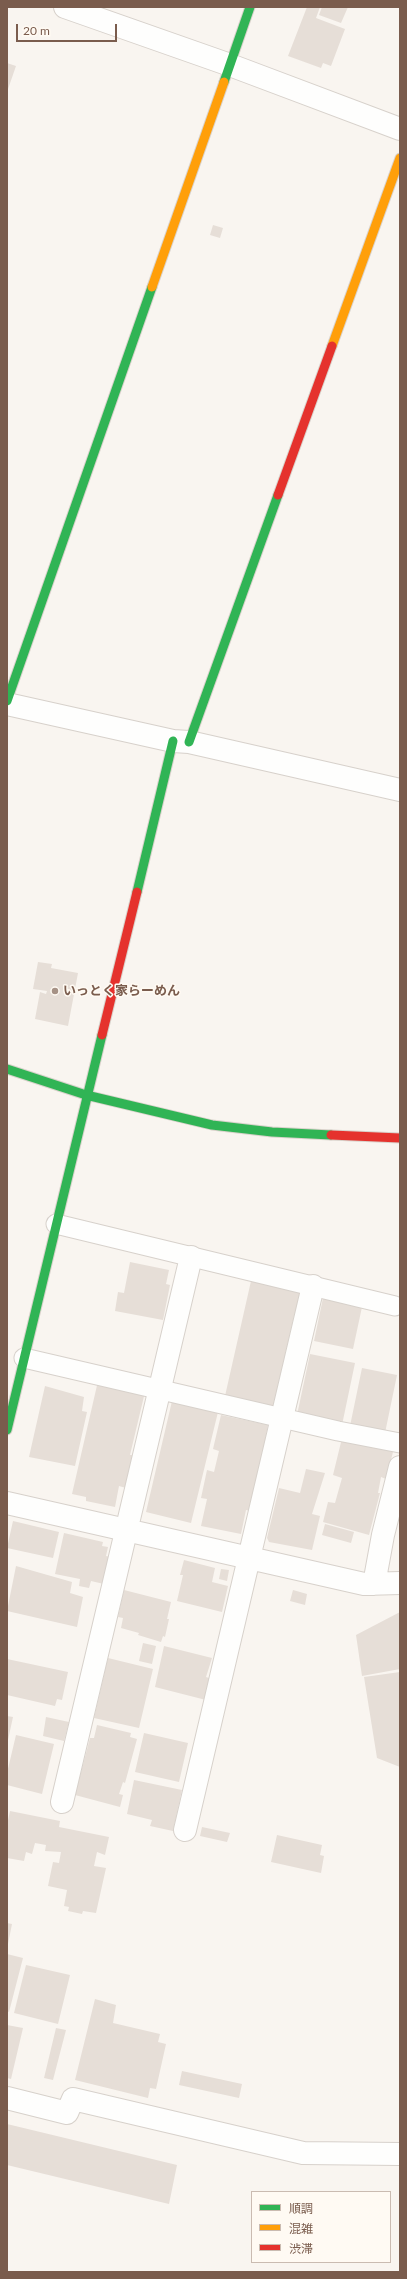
<!DOCTYPE html>
<meta charset="utf-8">
<style>
body{margin:0}
#map{position:relative;width:407px;height:2279px;overflow:hidden;background:#f9f5f0;font-family:Lato,"Noto Sans JP",sans-serif}
canvas{display:block}
.frame{position:absolute;inset:0;border:8px solid #7a5c4d;pointer-events:none}
.legend{position:absolute;left:251px;top:2191px;width:140px;height:72px;box-sizing:border-box;background:#fffaf3;border:1px solid #cabbb1;margin:0;padding:5px 7px;list-style:none;font-size:12px;color:#7a5c4d}
.legend li{display:flex;align-items:center;gap:8px;height:20px}
.legend b{width:20px;border:1px solid #cabbb1}
.scale{position:absolute;left:16px;top:24px;width:101px;height:18px;box-sizing:border-box;border:2px solid #7a5c4d;border-top:0;padding-left:5px;font-size:12px;line-height:14px;white-space:nowrap;color:#7a5c4d;-webkit-text-stroke:3px #fffaf3;paint-order:stroke}
</style>
<div id="map">
<canvas width="407" height="2279"></canvas>
<div class="frame"></div>
<ul class="legend">
<li><b style="height:5px;background:#30b455"></b>順調</li>
<li><b style="height:5px;background:#ff9f0a"></b>混雑</li>
<li><b style="height:5px;background:#e5322d"></b>渋滞</li>
</ul>
<div class="scale">20 m</div>
</div>
<script>
const c = document.querySelector('canvas').getContext('2d');
c.lineJoin = 'round';
function fill(path, color) {
  c.fillStyle = color;
  c.fill(path, 'evenodd');
}
function poly(rows) {
  const path = new Path2D();
  for (const r of rows) {
    path.moveTo(r[0], r[1]);
    for (let i = 2; i < r.length; i += 2) path.lineTo(r[i], r[i + 1]);
  }
  return path;
}
function strokePath(path, color, width, dash) {
  c.strokeStyle = color;
  c.lineWidth = width;
  c.lineCap = dash ? 'butt' : 'round';
  c.setLineDash(dash || []);
  c.stroke(path);
}
function drawText(font, color, halo, rows, align = 'center') {
  c.font = font + ' Lato,"Noto Sans JP",sans-serif';
  c.lineWidth = 3;
  c.setLineDash([]);
  c.textBaseline = 'middle';
  c.strokeStyle = halo;
  c.fillStyle = color;
  for (const [text, x, y, turn = 0] of rows) {
    c.save();
    c.translate(x, y);
    c.rotate((+turn || 0) * Math.PI / 180);
    c.textAlign = isNaN(turn) ? turn : align;
    if (halo) c.strokeText(text, 0, 0);
    c.fillText(text, 0, 0);
    c.restore();
  }
}
const building = poly([
 [307,7,320,7,316,18,345,29,331,66,323,63,321,68,288,56],
 [322,7,348,7,341,23,319,15],
 [7,63,16,66,7,92],
 [213,225,223,228,220,238,210,235],
 [38,962,52,964,51,968,78,973,68,1026,35,1019,40,992,46,994,47,991,33,989],
 [130,1262,169,1270,166,1284,170,1285,163,1320,115,1311,118,1292,124,1293],
 [251,1281,301,1293,296,1316,294,1316,273,1407,225,1396],
 [323,1298,362,1307,353,1349,314,1341],
 [310,1354,355,1363,342,1425,297,1415],
 [362,1368,397,1375,385,1433,350,1426],
 [98,1381,145,1392,130,1455,134,1455,126,1488,119,1486,115,1507,86,1501,86,1497,72,1494],
 [45,1386,84,1397,82,1411,87,1412,75,1466,29,1457],
 [172,1401,218,1412,191,1523,146,1512],
 [221,1415,268,1425,251,1511,246,1510,241,1534,201,1526,207,1499,201,1498,207,1470,214,1472,219,1451,213,1449],
 [342,1438,393,1452,386,1479,381,1477,378,1493,380,1493,369,1535,323,1522,328,1502,335,1503,342,1478,333,1475],
 [306,1469,325,1473,312,1514,320,1516,312,1550,269,1542,267,1538,279,1488,300,1493],
 [13,1521,59,1532,53,1558,7,1548],
 [325,1524,354,1532,351,1543,322,1535],
 [64,1533,103,1542,102,1546,108,1547,106,1556,110,1557,104,1584,91,1581,89,1588,79,1586,80,1579,55,1574],
 [184,1560,215,1568,212,1582,228,1586,222,1612,177,1601,183,1575,180,1575],
 [16,1566,72,1582,70,1593,83,1597,77,1627,7,1611],
 [221,1569,229,1570,227,1581,219,1579],
 [124,1590,171,1602,167,1619,169,1619,165,1637,163,1636,161,1642,138,1635,139,1633,121,1628,123,1618,118,1617],
 [293,1590,307,1594,305,1605,290,1601],
 [400,1612,400,1669,362,1676,356,1635],
 [143,1643,156,1646,152,1664,139,1661],
 [164,1646,212,1658,206,1677,212,1679,206,1700,155,1687],
 [108,1658,153,1669,139,1728,94,1718],
 [7,1659,68,1672,62,1700,57,1699,55,1706,7,1695],
 [400,1672,400,1767,377,1758,364,1677],
 [7,1716,13,1717,8,1740,7,1740],
 [46,1717,69,1722,64,1741,43,1736],
 [97,1725,131,1733,130,1737,137,1739,125,1783,123,1782,119,1794,123,1795,120,1807,75,1795,90,1738,94,1738],
 [144,1733,188,1743,179,1782,135,1772],
 [16,1735,54,1744,42,1794,7,1785,7,1773],
 [134,1780,182,1790,173,1831,150,1826,152,1820,127,1814],
 [10,1811,60,1821,59,1827,109,1837,105,1855,97,1852,94,1866,106,1868,96,1913,83,1911,82,1914,68,1911,69,1907,64,1906,67,1890,48,1886,53,1862,59,1863,61,1852,45,1851,46,1845,35,1843,32,1854,26,1852,24,1861,7,1858,7,1825],
 [202,1827,230,1833,227,1842,200,1836],
 [277,1835,322,1845,320,1855,324,1856,321,1873,271,1862],
 [7,1923,12,1924,8,1944,7,1944],
 [7,1954,23,1958,9,2012,7,2011],
 [26,1965,70,1975,58,2024,14,2013],
 [95,1999,116,2005,113,2023,160,2034,158,2042,166,2044,156,2089,150,2088,148,2098,75,2080],
 [7,2025,23,2028,11,2079,7,2078],
 [56,2028,66,2030,53,2080,44,2078],
 [182,2071,242,2084,239,2098,179,2085],
 [7,2124,177,2165,169,2204,7,2165]
]);
const lane = poly([
 [56,1224,395,1306],
 [24,1358,338,1431,400,1443]
]);
const street = poly([
 [65,7,230,65,400,129],
 [7,704,173,741,189,742,400,790],
 [7,1503,364,1584,400,1583],
 [374,1584,383,1535,400,1467],
 [62,1802,191,1257],
 [185,1830,313,1286],
 [7,2098,67,2113,73,2099,303,2153,400,2154]
]);
const fast = poly([
 [224,82,250,7],
 [7,701,152,287],
 [189,742,278,495],
 [137,892,173,741],
 [7,1069,86,1095,212,1125,272,1132,331,1135],
 [7,1430,102,1035]
]);
const slow = poly([
 [152,287,224,82],
 [332,346,400,158]
]);
const jam = poly([
 [278,495,332,346],
 [102,1035,137,892],
 [331,1135,400,1138]
]);
const markers = [
 [55,991,4,"#a69286"]
];
const poiNames = [
 ["いっとく家らーめん",63,991]
];
fill(building, '#e6ded7');
strokePath(lane, '#d7d1cb', 21);
strokePath(street, '#d7d1cb', 24);
strokePath(fast, '#d9d2cb', 11);
strokePath(slow, '#d9d2cb', 11);
strokePath(jam, '#d9d2cb', 11);
strokePath(lane, '#fefefd', 19);
strokePath(street, '#fefefd', 22);
strokePath(fast, '#30b455', 9);
strokePath(slow, '#ff9f0a', 9);
strokePath(jam, '#e5322d', 9);
for (const [x, y, r, color] of markers) {
  const dot = new Path2D();
  dot.arc(x, y, r, 0, 2 * Math.PI);
  c.fillStyle = color;
  c.fill(dot);
  strokePath(dot, '#fffaf3', 1.5);
}
drawText('bold 13px', '#7a5c4d', '#fffaf3', poiNames, 'left');
</script>
